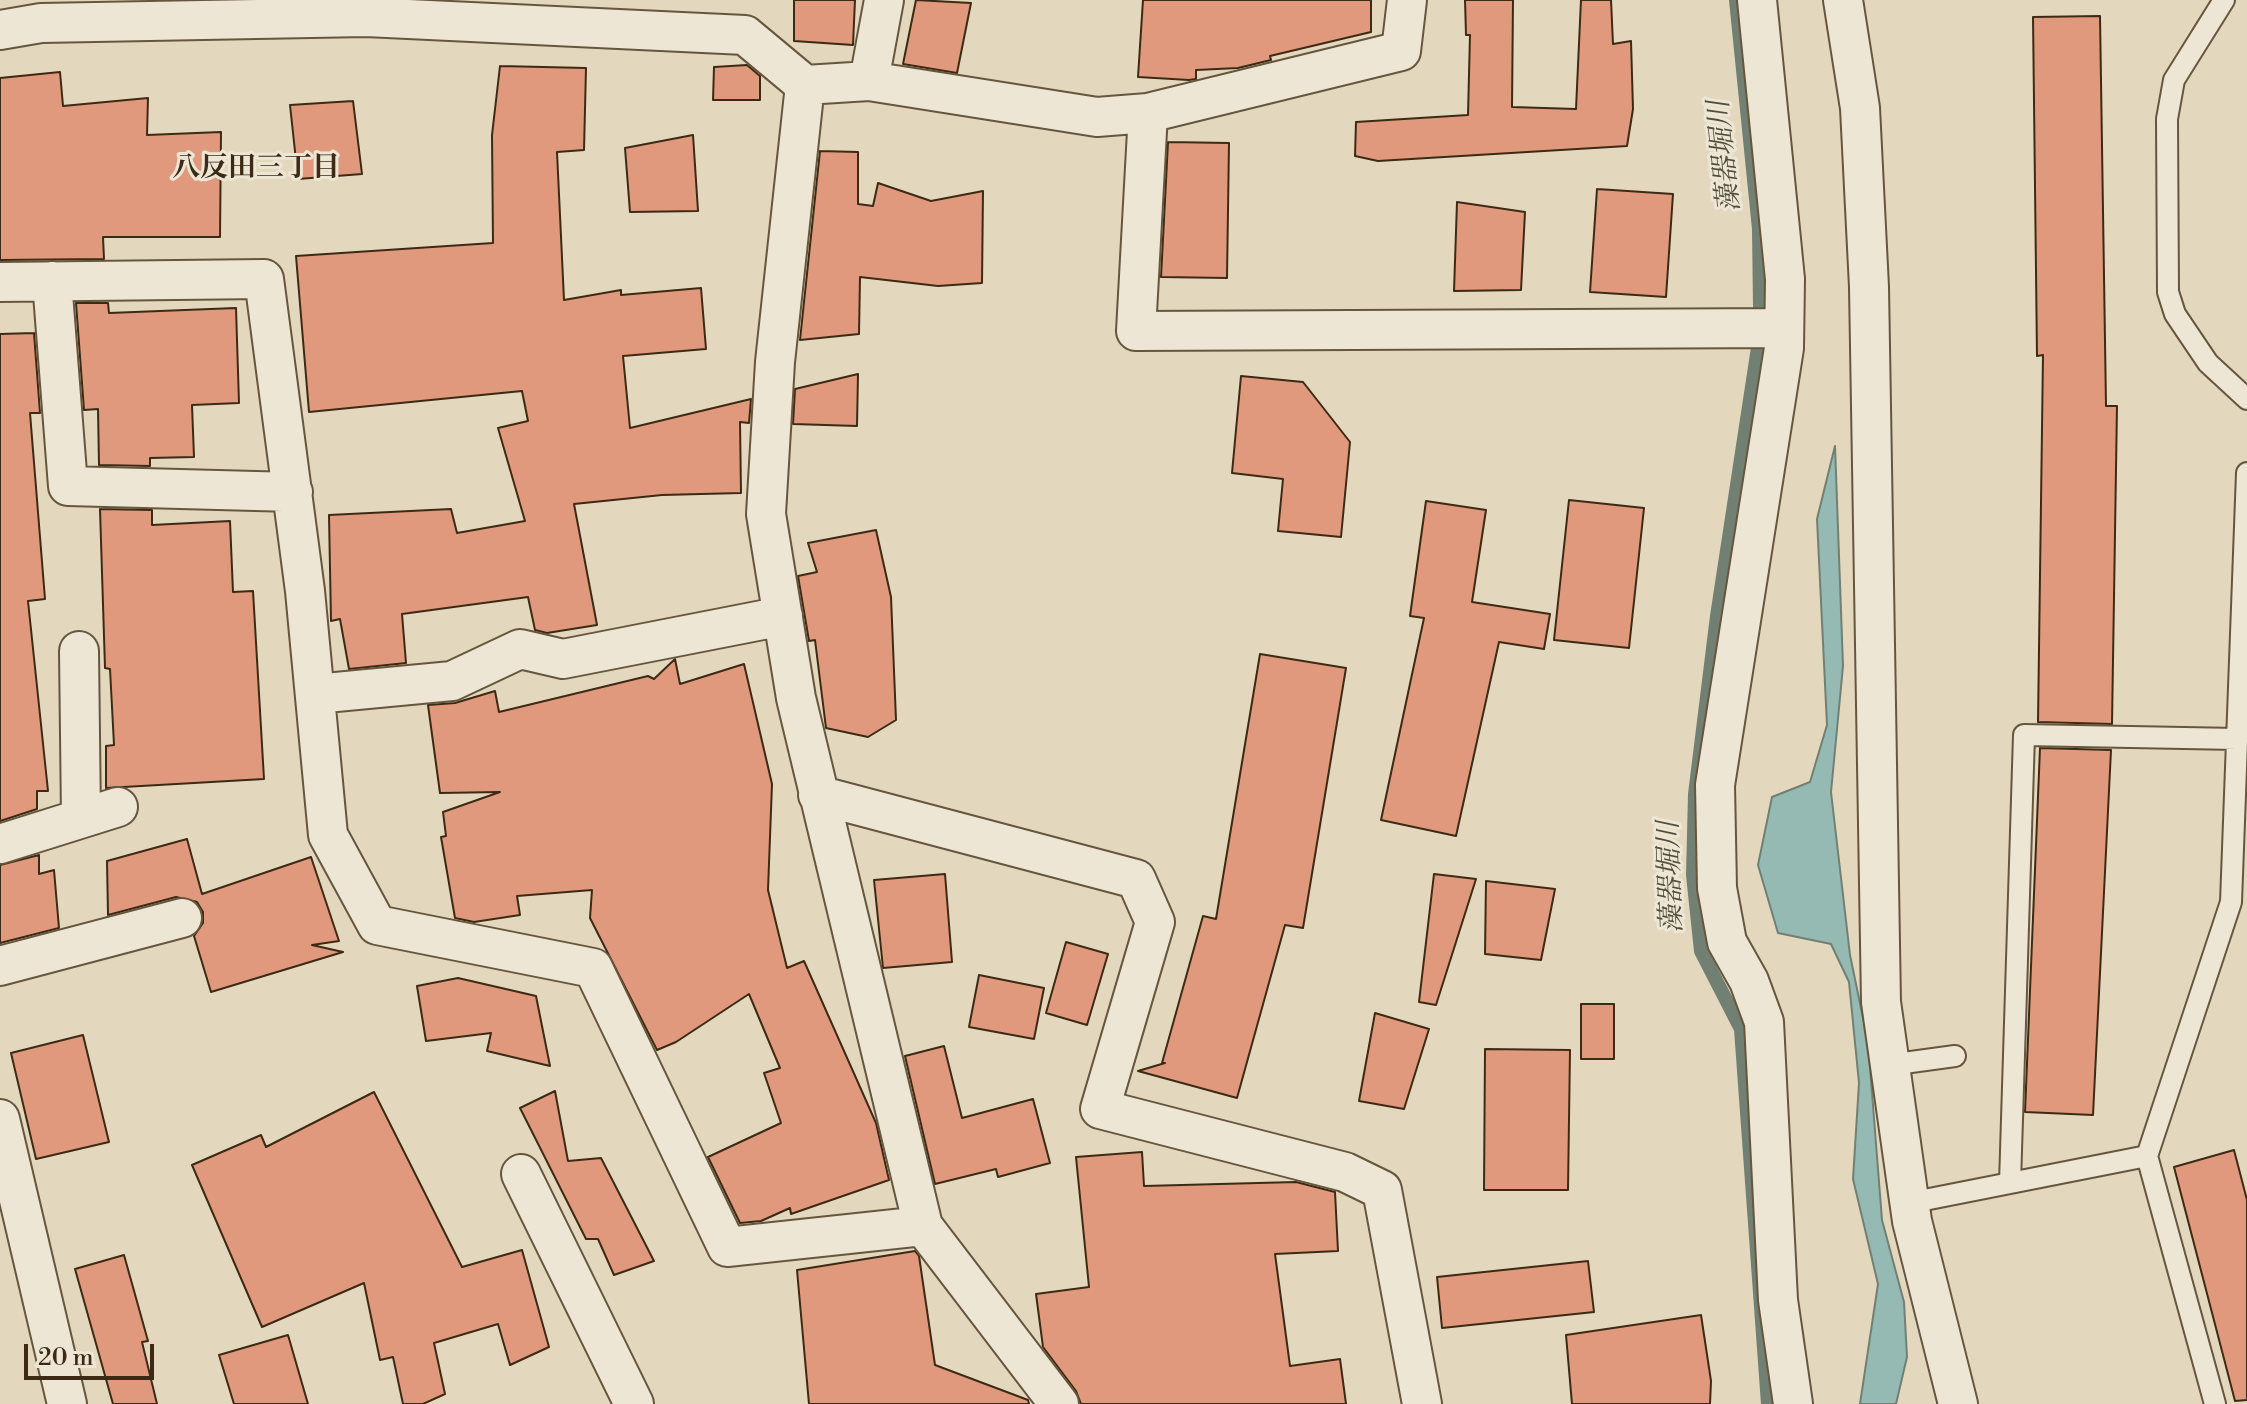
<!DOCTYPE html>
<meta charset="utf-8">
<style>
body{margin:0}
#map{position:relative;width:2247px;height:1404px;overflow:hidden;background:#e3d8be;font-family:"Libre Bodoni",serif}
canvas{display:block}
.scale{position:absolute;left:24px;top:1344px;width:130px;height:36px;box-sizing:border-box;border:4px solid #3d2a14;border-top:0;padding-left:10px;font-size:24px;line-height:28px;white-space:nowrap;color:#3d2a14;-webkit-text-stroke:6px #ede6d5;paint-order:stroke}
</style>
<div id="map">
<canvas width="2247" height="1404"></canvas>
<div class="scale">20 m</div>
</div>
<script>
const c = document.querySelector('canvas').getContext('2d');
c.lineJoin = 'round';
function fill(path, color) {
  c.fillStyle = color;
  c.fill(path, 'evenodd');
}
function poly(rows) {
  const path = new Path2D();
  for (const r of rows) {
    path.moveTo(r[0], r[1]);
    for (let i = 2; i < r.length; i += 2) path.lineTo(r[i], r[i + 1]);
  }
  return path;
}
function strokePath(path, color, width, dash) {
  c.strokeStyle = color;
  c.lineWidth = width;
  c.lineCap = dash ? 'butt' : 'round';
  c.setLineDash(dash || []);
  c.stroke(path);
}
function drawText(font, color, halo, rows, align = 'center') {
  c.font = font + ' "Libre Bodoni","Noto Serif JP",serif';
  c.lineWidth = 6;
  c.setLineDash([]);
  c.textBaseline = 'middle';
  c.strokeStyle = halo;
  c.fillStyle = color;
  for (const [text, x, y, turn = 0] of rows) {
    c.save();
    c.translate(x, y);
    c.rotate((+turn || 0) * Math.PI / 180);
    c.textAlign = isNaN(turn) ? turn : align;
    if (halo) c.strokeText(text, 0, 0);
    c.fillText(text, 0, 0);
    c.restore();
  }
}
const water = poly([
 [1835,446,1843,666,1831,792,1850,955,1868,1042,1882,1220,1904,1302,1907,1357,1896,1404,1860,1404,1878,1284,1853,1179,1859,1083,1849,982,1831,944,1778,933,1758,865,1772,797,1810,782,1827,725,1817,519,1835,446]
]);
const stream = poly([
 [1736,0,1759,229,1760,308],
 [1759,341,1717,616,1695,794,1693,875,1701,951,1741,1029,1768,1404]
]);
const building = poly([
 [794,0,855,0,853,45,794,41,794,0],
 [916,0,971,3,957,73,903,64,916,0],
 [1143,0,1371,0,1371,32,1270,56,1271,60,1238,68,1196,70,1196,79,1189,80,1138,77,1143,0],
 [1465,0,1513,0,1512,107,1576,109,1581,0,1611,0,1613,44,1631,41,1633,109,1627,146,1378,161,1355,156,1356,122,1468,115,1470,35,1466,35,1465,0],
 [2100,16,2106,406,2117,406,2112,724,2038,722,2043,355,2037,356,2033,17,2100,16],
 [747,65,760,76,760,100,713,100,714,67,747,65],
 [500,66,586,68,584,150,557,152,564,300,621,290,621,295,701,288,706,349,623,356,630,428,751,399,749,423,740,422,741,493,662,495,574,504,597,625,547,633,535,630,528,597,402,614,406,663,349,669,340,619,331,621,329,515,451,509,457,533,525,521,498,428,528,421,522,391,309,412,296,256,493,243,492,135,500,66],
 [60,72,63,106,148,98,147,135,221,132,220,237,103,237,104,259,0,260,0,78,60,72],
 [353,101,362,174,298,179,290,105,353,101],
 [693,135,698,211,630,212,625,148,693,135],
 [1168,142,1229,143,1227,278,1161,277,1168,142],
 [820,151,858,152,858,204,873,206,878,183,931,201,983,191,982,283,938,286,860,277,859,334,800,340,820,151],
 [1597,189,1673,194,1666,297,1590,292,1597,189],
 [1457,202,1525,212,1521,290,1454,291,1457,202],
 [76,303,108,303,109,313,236,308,239,403,192,405,194,457,150,458,150,466,99,465,98,409,84,410,76,303],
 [34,333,40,413,30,413,45,599,28,601,48,791,37,791,37,809,0,821,0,334,34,333],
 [858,374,857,426,793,424,795,389,858,374],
 [1241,376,1303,382,1350,442,1341,537,1278,531,1283,479,1232,473,1241,376],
 [1569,500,1644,508,1629,648,1554,640,1569,500],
 [1426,501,1486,510,1472,602,1550,614,1544,649,1499,642,1456,836,1381,820,1424,618,1410,616,1426,501],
 [100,509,152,510,152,525,230,521,233,592,253,591,264,779,106,788,106,746,114,745,110,669,105,668,100,509],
 [876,530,891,597,896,720,868,737,826,728,815,640,809,641,798,576,817,572,808,543,876,530],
 [1260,654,1346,668,1303,928,1285,925,1237,1098,1138,1071,1165,1063,1162,1063,1203,916,1216,919,1260,654],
 [675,659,680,684,744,664,772,784,768,890,787,968,804,961,876,1123,889,1180,791,1214,790,1208,761,1221,740,1223,708,1157,781,1123,764,1073,780,1068,749,994,676,1042,657,1050,590,918,592,890,517,896,520,915,474,922,455,918,441,837,446,836,443,812,500,792,440,793,428,705,455,703,495,691,499,712,648,676,654,679,675,659],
 [2040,748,2111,750,2093,1115,2025,1112,2040,748],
 [187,839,202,894,311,857,339,941,312,945,343,952,211,992,194,936,203,923,203,912,197,902,176,897,108,915,107,861,187,839],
 [39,855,39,874,54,870,59,928,0,943,0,865,39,855],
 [945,874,952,962,883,968,874,880,945,874],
 [1434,874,1476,879,1436,1005,1419,1002,1434,874],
 [1486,881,1555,889,1541,960,1485,954,1486,881],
 [1066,942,1108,954,1087,1025,1046,1013,1066,942],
 [979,975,1044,988,1034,1039,969,1027,979,975],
 [458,978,536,996,550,1066,487,1051,491,1033,426,1041,417,986,458,978],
 [1581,1004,1614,1004,1614,1059,1581,1059,1581,1004],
 [1375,1013,1429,1029,1404,1109,1359,1101,1375,1013],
 [83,1035,109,1142,36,1159,11,1053,83,1035],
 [944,1046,962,1118,1033,1099,1050,1163,998,1177,996,1169,935,1184,905,1056,944,1046],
 [1485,1049,1570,1050,1568,1190,1484,1190,1485,1049],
 [555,1091,568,1161,601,1158,654,1261,614,1275,598,1239,586,1239,520,1108,555,1091],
 [374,1092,462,1267,522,1250,549,1347,510,1365,498,1324,434,1343,445,1394,423,1404,403,1404,393,1357,380,1360,364,1283,262,1327,192,1165,261,1135,266,1147,374,1092],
 [2234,1150,2247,1200,2247,1400,2235,1401,2174,1167,2234,1150],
 [1142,1152,1144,1186,1296,1182,1335,1192,1338,1251,1275,1254,1290,1366,1340,1359,1346,1404,1081,1404,1076,1391,1043,1347,1036,1294,1089,1287,1076,1157,1142,1152],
 [915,1251,919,1256,935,1365,1028,1400,1029,1404,809,1404,797,1270,915,1251],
 [124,1255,148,1341,142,1342,157,1404,113,1404,75,1269,124,1255],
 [1588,1261,1594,1312,1442,1328,1437,1277,1588,1261],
 [1701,1315,1711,1381,1710,1404,1572,1404,1566,1335,1701,1315],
 [288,1335,308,1404,234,1404,219,1355,288,1335]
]);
const lane = poly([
 [2224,0,2174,80,2167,119,2168,292,2175,314,2208,363,2247,399],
 [1889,1065,1955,1056],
 [2010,1183,2024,735,2237,739],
 [1909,1203,2147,1156],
 [2215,1404,2147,1156,2231,902,2247,473]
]);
const street = poly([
 [1757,0,1785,279,1784,348,1715,785,1717,888,1727,942,1749,981,1764,1022,1778,1300,1793,1404],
 [1843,0,1860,108,1869,287,1881,1002,1912,1221,1958,1404],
 [0,30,41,23,366,17,745,35,805,85,869,81,884,0],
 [869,81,1097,117,1148,113,1401,51,1407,0],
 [805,85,775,362,766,514,796,698,923,1226,1059,1404],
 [1148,113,1136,331,1784,328],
 [52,281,68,486,293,492],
 [0,282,264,279,305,591,328,835,377,925,593,968,727,1247,923,1226],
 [79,651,81,818],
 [315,694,452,681,520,649,563,659,783,616],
 [818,795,1136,879,1155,922,1100,1109,1345,1172,1382,1190,1422,1404],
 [0,844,118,807],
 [0,966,182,918],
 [0,1119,67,1404],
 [521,1174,634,1404]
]);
const waterNames = [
 ["藻器堀川",1726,156,-96],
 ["藻器堀川",1672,877,-92]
];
const neighbourhoodNames = [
 ["八反田三丁目",256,169]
];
fill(water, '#95b9b3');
strokePath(water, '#728073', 2);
strokePath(stream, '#728073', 14);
fill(building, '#e1997d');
strokePath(building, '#3d2a14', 2);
strokePath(lane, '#66563e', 24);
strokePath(street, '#66563e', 42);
strokePath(lane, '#ede6d5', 20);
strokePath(street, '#ede6d5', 38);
drawText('italic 28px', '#534e3c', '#ede6d5', waterNames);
drawText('bold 28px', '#3d2a14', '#ede6d5', neighbourhoodNames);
</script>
